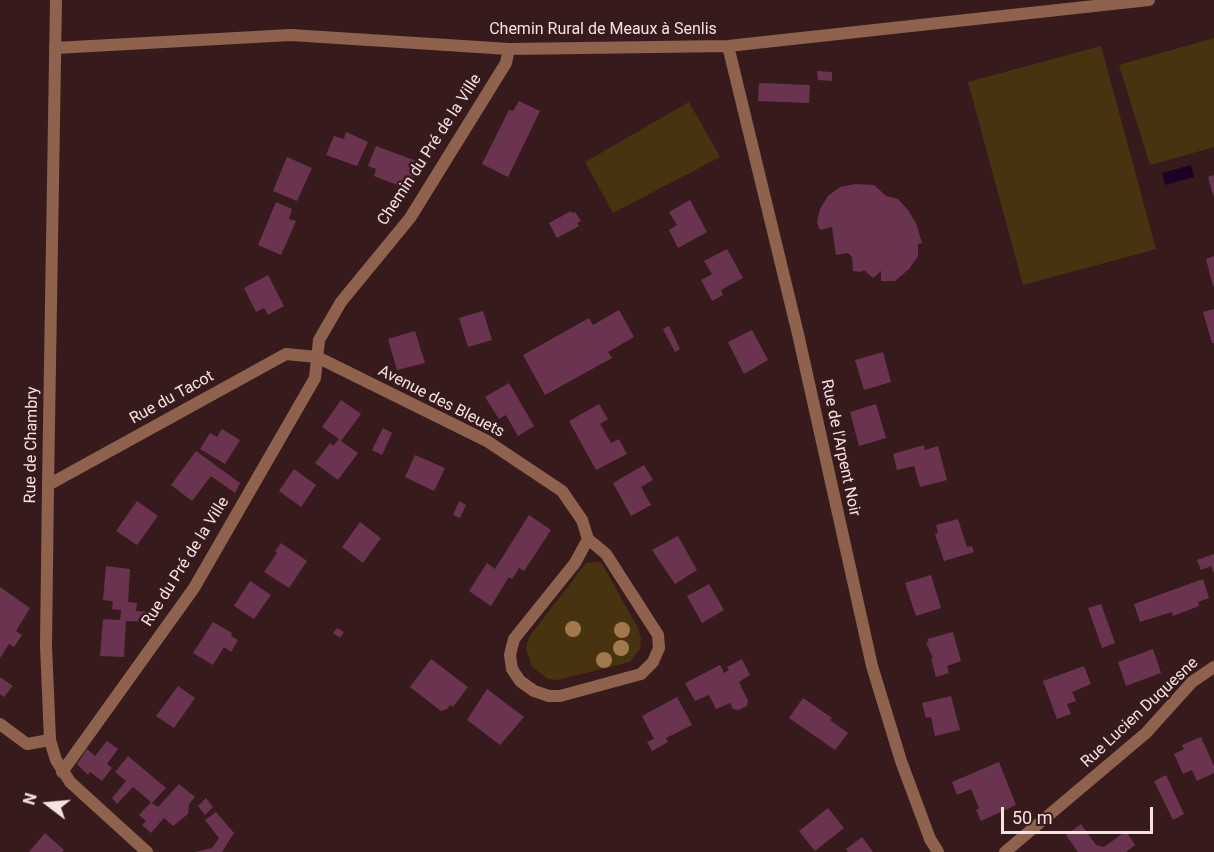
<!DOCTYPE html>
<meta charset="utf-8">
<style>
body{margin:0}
#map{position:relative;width:1214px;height:852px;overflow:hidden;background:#371b1c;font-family:Roboto,sans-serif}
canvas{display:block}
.north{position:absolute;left:18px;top:774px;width:60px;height:60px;-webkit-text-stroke:4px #371b1c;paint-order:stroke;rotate:286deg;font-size:16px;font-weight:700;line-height:24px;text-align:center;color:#f6e2e1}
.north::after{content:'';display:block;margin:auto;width:21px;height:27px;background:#f6e2e1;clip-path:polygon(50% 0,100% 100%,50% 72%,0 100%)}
.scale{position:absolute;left:1001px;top:807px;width:152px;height:27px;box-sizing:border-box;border:3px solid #f6e2e1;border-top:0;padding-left:8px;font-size:18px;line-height:21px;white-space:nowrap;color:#f6e2e1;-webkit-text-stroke:4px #371b1c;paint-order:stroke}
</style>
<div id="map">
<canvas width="1214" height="852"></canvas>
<div class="north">N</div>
<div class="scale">50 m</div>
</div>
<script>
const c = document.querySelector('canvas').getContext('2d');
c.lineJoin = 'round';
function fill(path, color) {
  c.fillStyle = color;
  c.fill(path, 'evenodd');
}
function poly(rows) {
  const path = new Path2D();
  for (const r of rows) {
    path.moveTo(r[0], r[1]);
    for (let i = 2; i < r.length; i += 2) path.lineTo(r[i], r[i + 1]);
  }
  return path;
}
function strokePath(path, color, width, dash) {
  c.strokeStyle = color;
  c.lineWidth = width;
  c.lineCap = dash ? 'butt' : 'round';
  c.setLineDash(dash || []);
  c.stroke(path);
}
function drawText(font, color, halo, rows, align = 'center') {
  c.font = font + ' Roboto,sans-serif';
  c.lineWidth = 5;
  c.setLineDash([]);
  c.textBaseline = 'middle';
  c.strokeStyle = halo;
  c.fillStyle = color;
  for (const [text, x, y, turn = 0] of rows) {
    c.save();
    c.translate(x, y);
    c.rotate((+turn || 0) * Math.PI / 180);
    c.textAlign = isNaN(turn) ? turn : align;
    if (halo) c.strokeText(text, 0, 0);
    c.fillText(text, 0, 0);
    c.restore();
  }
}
const green = poly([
 [1214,38,1214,147,1150,165,1119,65],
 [1101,46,1156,249,1023,285,968,82],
 [689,102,720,157,613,213,585,162],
 [601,562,638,628,641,639,640,649,630,662,557,680,548,679,532,667,526,648,529,637,586,563]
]);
const water = poly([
 [1191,165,1194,177,1165,185,1162,173]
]);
const building = poly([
 [817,71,832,72,832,81,818,80],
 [759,83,810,85,809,103,758,101],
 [519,101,540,111,508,177,482,164,509,110,513,111],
 [346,132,368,142,357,166,326,155,334,136,344,139],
 [376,146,419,162,408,189,374,176,376,169,368,166],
 [287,157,312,168,297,201,273,191],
 [1214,175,1214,195,1213,195,1208,177],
 [855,184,874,185,886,196,898,199,908,210,916,223,922,243,918,244,918,256,909,269,895,281,881,281,881,271,873,278,864,270,861,272,853,271,852,257,848,253,836,255,832,227,820,230,817,222,820,209,828,196,840,187],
 [690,200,707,232,678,248,669,230,677,225,669,212],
 [276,202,292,209,289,219,296,221,281,255,258,245],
 [571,211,572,213,575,212,581,221,577,223,579,226,557,238,549,223],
 [727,249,743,278,721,290,723,295,712,301,701,280,712,274,704,261],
 [1214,256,1214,286,1213,286,1206,259],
 [268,275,284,306,268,315,264,308,256,312,244,288],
 [1214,309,1214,343,1212,343,1203,312],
 [619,310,634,337,608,352,612,358,545,395,523,355,589,318,593,325],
 [483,311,492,340,468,347,459,318],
 [669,326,680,349,675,352,663,329],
 [752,330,768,360,744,374,728,342],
 [415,331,425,363,397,370,388,339],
 [883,352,891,382,864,390,855,360],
 [509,383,534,426,518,436,506,415,499,419,485,397],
 [341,400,361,414,341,441,358,453,338,480,315,463,330,443,333,446,339,439,322,427],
 [599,404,608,419,600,424,611,443,619,439,627,454,596,470,569,421],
 [876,404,886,438,859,446,850,412],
 [383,428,392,433,382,455,372,450],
 [222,429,240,440,225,464,200,449,210,433,217,437],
 [924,445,925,450,938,446,947,480,920,487,914,466,897,470,893,454],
 [196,451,240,483,235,493,211,476,192,501,171,485],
 [415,455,445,468,434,491,405,477],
 [644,465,653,480,641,487,651,505,631,516,613,483],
 [294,469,316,485,301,507,279,491],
 [137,501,158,516,137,545,116,531],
 [459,501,466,505,460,518,453,515],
 [529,515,551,530,524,571,519,568,512,579,509,577,491,606,469,591,487,563,495,569],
 [958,519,967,547,972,546,974,552,944,561,935,534,938,533,936,525],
 [360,522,381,538,363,563,342,547],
 [678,536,697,570,675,584,652,550],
 [281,543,307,561,289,588,264,572,277,553,275,551],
 [1214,554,1214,573,1211,566,1201,570,1197,560],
 [106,566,130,569,128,602,137,603,136,611,150,612,150,622,126,621,124,657,100,656,103,619,120,620,121,610,112,609,113,601,103,600],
 [931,575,941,608,916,616,905,583],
 [1203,579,1209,598,1198,602,1199,606,1173,616,1172,612,1140,622,1134,604],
 [250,581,271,595,254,619,234,606],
 [709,584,724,610,702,623,687,596],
 [0,587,30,608,16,631,22,635,14,647,9,644,0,658],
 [1101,604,1115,643,1102,648,1088,608],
 [213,622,232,633,231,636,238,640,231,652,224,647,213,665,193,653],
 [337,628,344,632,340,638,333,633],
 [953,632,961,661,947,666,949,673,936,677,931,658,933,658,926,643,929,642,927,639],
 [1153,649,1161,673,1126,686,1118,662],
 [431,659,468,687,453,707,450,705,447,709,441,711,410,687],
 [742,659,750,675,739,682,748,701,747,706,738,710,733,709,730,703,716,709,709,695,695,701,685,683,720,665,724,673,729,670,727,667],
 [1084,666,1091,684,1072,692,1076,701,1067,704,1071,714,1057,719,1043,681],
 [0,677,13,686,4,697,0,694],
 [178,686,195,698,174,728,156,716],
 [487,689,524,717,500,745,467,720],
 [951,696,960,730,935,736,931,717,926,718,922,703],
 [677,697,692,725,666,738,668,742,652,751,647,742,654,739,642,716],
 [803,698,832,718,830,720,848,733,835,750,789,718],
 [1201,737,1214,766,1214,773,1197,781,1192,770,1183,774,1174,754,1184,749,1182,745],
 [107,741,118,749,107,764,112,768,102,781,90,772,88,775,77,764,87,749,95,756],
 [128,756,166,788,152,803,158,807,179,784,195,797,189,804,188,814,173,826,164,818,151,833,142,825,146,821,139,815,151,802,133,787,117,804,112,798,126,781,115,772],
 [999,762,1016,805,981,821,976,810,979,808,971,789,957,795,952,782],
 [1166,775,1184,814,1173,820,1154,781],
 [206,798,213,807,205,815,198,806],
 [828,808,844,828,815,851,799,831],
 [216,812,234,833,222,852,195,852,212,848,219,838,205,820],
 [1081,824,1096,845,1104,847,1126,831,1135,845,1126,852,1078,852,1066,835],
 [45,833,64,850,62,852,29,852],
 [862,837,873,852,848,852,846,849]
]);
const minor = poly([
 [728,46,798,334,872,666,901,761,930,839,938,852],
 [55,48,291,35,509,49,728,46,1149,0],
 [48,485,286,354,317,357,487,441,562,491,582,520,588,539,606,554,658,635,659,648,653,662,641,674,560,696,549,696,534,691,520,681,512,669,510,655,514,639,575,563,588,539],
 [0,724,27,744,50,740],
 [62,772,194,588,315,378,319,340,341,302,410,218,506,63,509,49],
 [1005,852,1146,733,1192,682,1214,667]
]);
const tertiary = poly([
 [56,0,48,485,46,646,50,740,56,760,70,782,147,852]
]);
const trees = [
 [573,629],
 [622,630],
 [621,648],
 [604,660]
];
const streetNames = [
 ["Chemin Rural de Meaux à Senlis",603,30],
 ["Chemin du Pré de la Ville",430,150,-57],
 ["Rue du Tacot",172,398,-29],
 ["Avenue des Bleuets",441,402,27],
 ["Rue de Chambry",32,445,-89],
 ["Rue de l'Arpent Noir",840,448,78],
 ["Rue du Pré de la Ville",186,562,-58],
 ["Rue Lucien Duquesne",1140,713,-43]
];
fill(green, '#483310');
fill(water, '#1d0026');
fill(building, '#6a3451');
strokePath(minor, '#8e624c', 12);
strokePath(tertiary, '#8e624c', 12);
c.fillStyle = '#a2794c';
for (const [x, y] of trees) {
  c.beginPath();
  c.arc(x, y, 8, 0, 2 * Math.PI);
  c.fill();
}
drawText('16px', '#f6e2e1', '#371b1c', streetNames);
</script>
